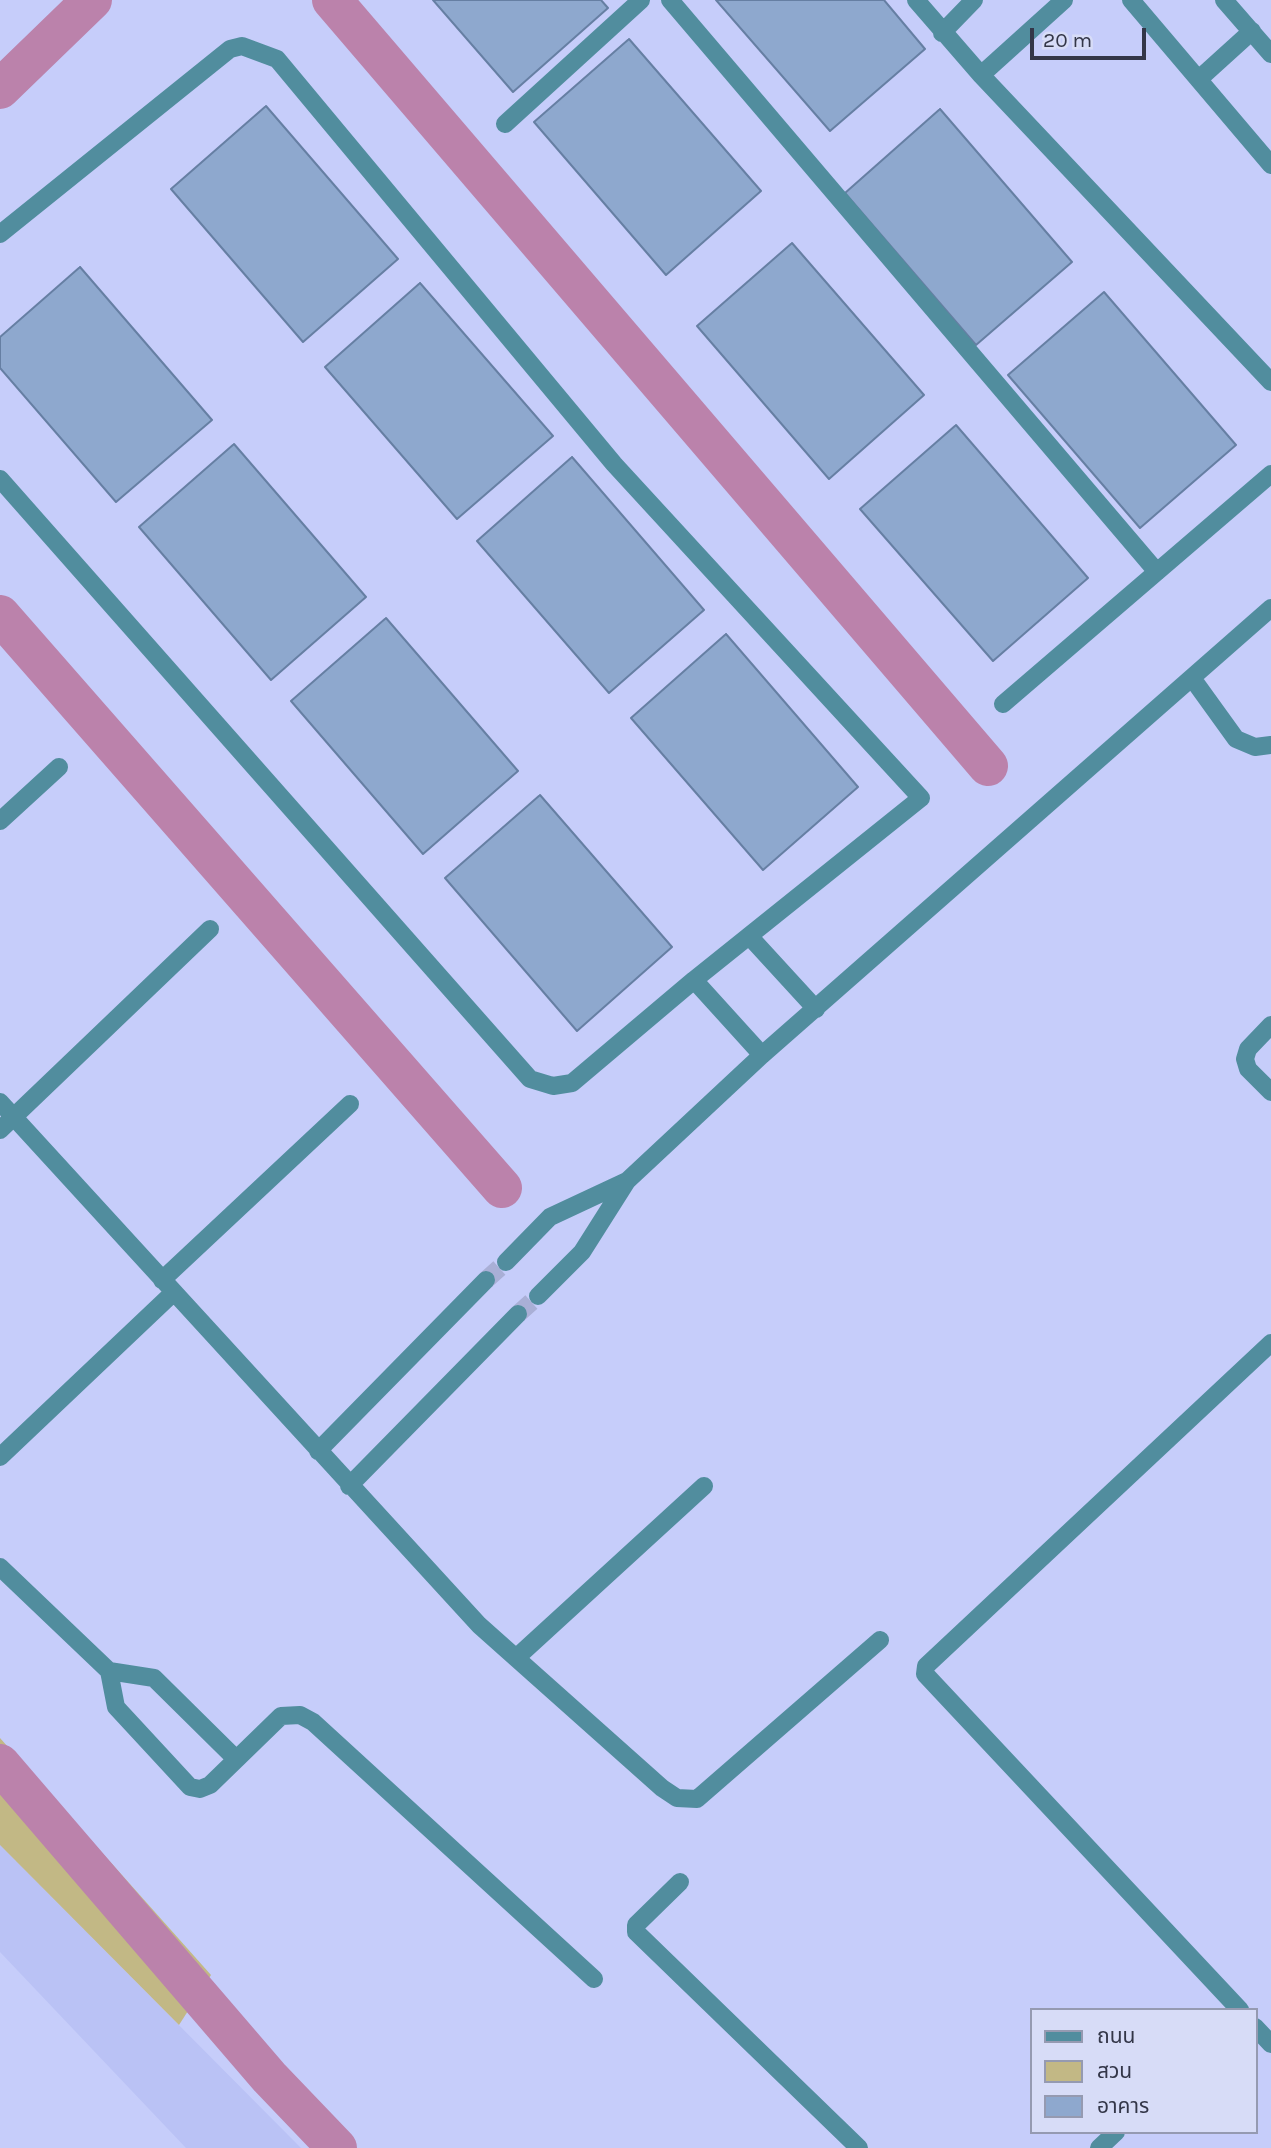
<!DOCTYPE html>
<meta charset="utf-8">
<style>
body{margin:0}
#map{position:relative;width:1271px;height:2148px;overflow:hidden;background:#c6cdfa;font-family:Karla,"Noto Sans Thai",sans-serif}
canvas{display:block}
.legend{position:absolute;left:1030px;top:2008px;width:228px;height:126px;box-sizing:border-box;background:#d7dcf7;border:2px solid #959ab1;margin:0;padding:9px 12px;list-style:none;font-size:21px;color:#333648}
.legend li{display:flex;align-items:center;gap:14px;height:35px}
.legend b{width:35px;border:2px solid #959ab1}
.scale{position:absolute;left:1030px;top:28px;width:116px;height:32px;box-sizing:border-box;border:4px solid #333648;border-top:0;padding-left:9px;font-size:21px;line-height:24px;white-space:nowrap;color:#333648;-webkit-text-stroke:5px #d7dcf7;paint-order:stroke}
</style>
<div id="map">
<canvas width="1271" height="2148"></canvas>
<ul class="legend">
<li><b style="height:9px;background:#518d9e"></b>ถนน</li>
<li><b style="height:19px;background:#c2b885"></b>สวน</li>
<li><b style="height:19px;background:#8ea8ce"></b>อาคาร</li>
</ul>
<div class="scale">20 m</div>
</div>
<script>
const c = document.querySelector('canvas').getContext('2d');
c.lineJoin = 'round';
function fill(path, color) {
  c.fillStyle = color;
  c.fill(path, 'evenodd');
}
function poly(rows) {
  const path = new Path2D();
  for (const r of rows) {
    path.moveTo(r[0], r[1]);
    for (let i = 2; i < r.length; i += 2) path.lineTo(r[i], r[i + 1]);
  }
  return path;
}
function strokePath(path, color, width, dash) {
  c.strokeStyle = color;
  c.lineWidth = width;
  c.lineCap = dash ? 'butt' : 'round';
  c.setLineDash(dash || []);
  c.stroke(path);
}
const built = poly([
 [0,1845,301,2148,186,2148,0,1952]
]);
const green = poly([
 [0,1738,211,1975,179,2025,0,1845]
]);
const canal = poly([
 [332,0,988,766],
 [0,89,92,0],
 [0,615,502,1188],
 [0,1764,269,2077,337,2148]
]);
const building = poly([
 [433,0,601,0,608,8,513,92,433,0],
 [716,0,884,0,925,49,830,131,716,0],
 [629,39,761,191,666,275,534,122,629,39],
 [266,106,398,259,303,342,171,189,266,106],
 [940,109,1072,262,976,345,845,193,940,109],
 [792,243,924,395,829,479,697,326,792,243],
 [80,267,212,420,116,502,0,368,0,337,80,267],
 [420,283,553,436,457,519,325,367,420,283],
 [1104,292,1236,445,1140,528,1008,375,1104,292],
 [956,425,1088,578,993,661,860,509,956,425],
 [234,444,366,597,271,680,139,527,234,444],
 [572,457,704,610,609,693,477,541,572,457],
 [386,618,518,771,423,854,291,701,386,618],
 [726,634,858,787,763,870,631,718,726,634],
 [540,795,672,947,577,1031,445,878,540,795]
]);
const minorTunnel = poly([
 [486,1280,506,1262],
 [518,1314,538,1296]
]);
const minor = poly([
 [670,0,1157,572],
 [916,0,981,75,1271,382],
 [1131,0,1271,165],
 [1224,0,1271,54],
 [942,33,974,0],
 [981,75,1064,0],
 [1199,79,1252,31],
 [505,124,641,0],
 [0,234,230,49,242,46,277,59,614,464,921,798,694,980,572,1083,553,1086,530,1079,0,479],
 [1192,678,1236,739,1255,747,1271,745],
 [1003,704,1271,474],
 [0,821,59,767],
 [750,937,816,1009],
 [694,980,762,1055],
 [1271,1025,1248,1049,1245,1059,1248,1069,1271,1092],
 [0,1102,479,1625,662,1788,677,1798,697,1799,880,1640],
 [0,1130,210,929],
 [506,1262,550,1217,627,1181],
 [162,1280,350,1104],
 [538,1296,582,1252,627,1181,762,1055,1271,608],
 [318,1451,486,1280],
 [0,1457,174,1292],
 [349,1486,518,1314],
 [0,1567,109,1671],
 [516,1658,704,1486],
 [235,1758,154,1678,109,1671,116,1707,190,1787,200,1789,210,1785,281,1716,300,1715,313,1722,594,1979],
 [680,1882,636,1925,636,1932,859,2148],
 [1240,2010,925,1674,926,1666,1271,1343],
 [1255,2027,1271,2044],
 [1099,2148,1116,2132]
]);
fill(built, '#bac2f5');
fill(green, '#c2b885');
strokePath(canal, '#bb82ab', 40);
fill(building, '#8ea8ce');
strokePath(building, '#667fa3', 2);
strokePath(minorTunnel, '#a9afd6', 18, [18, 9]);
strokePath(minor, '#518d9e', 18);
</script>
